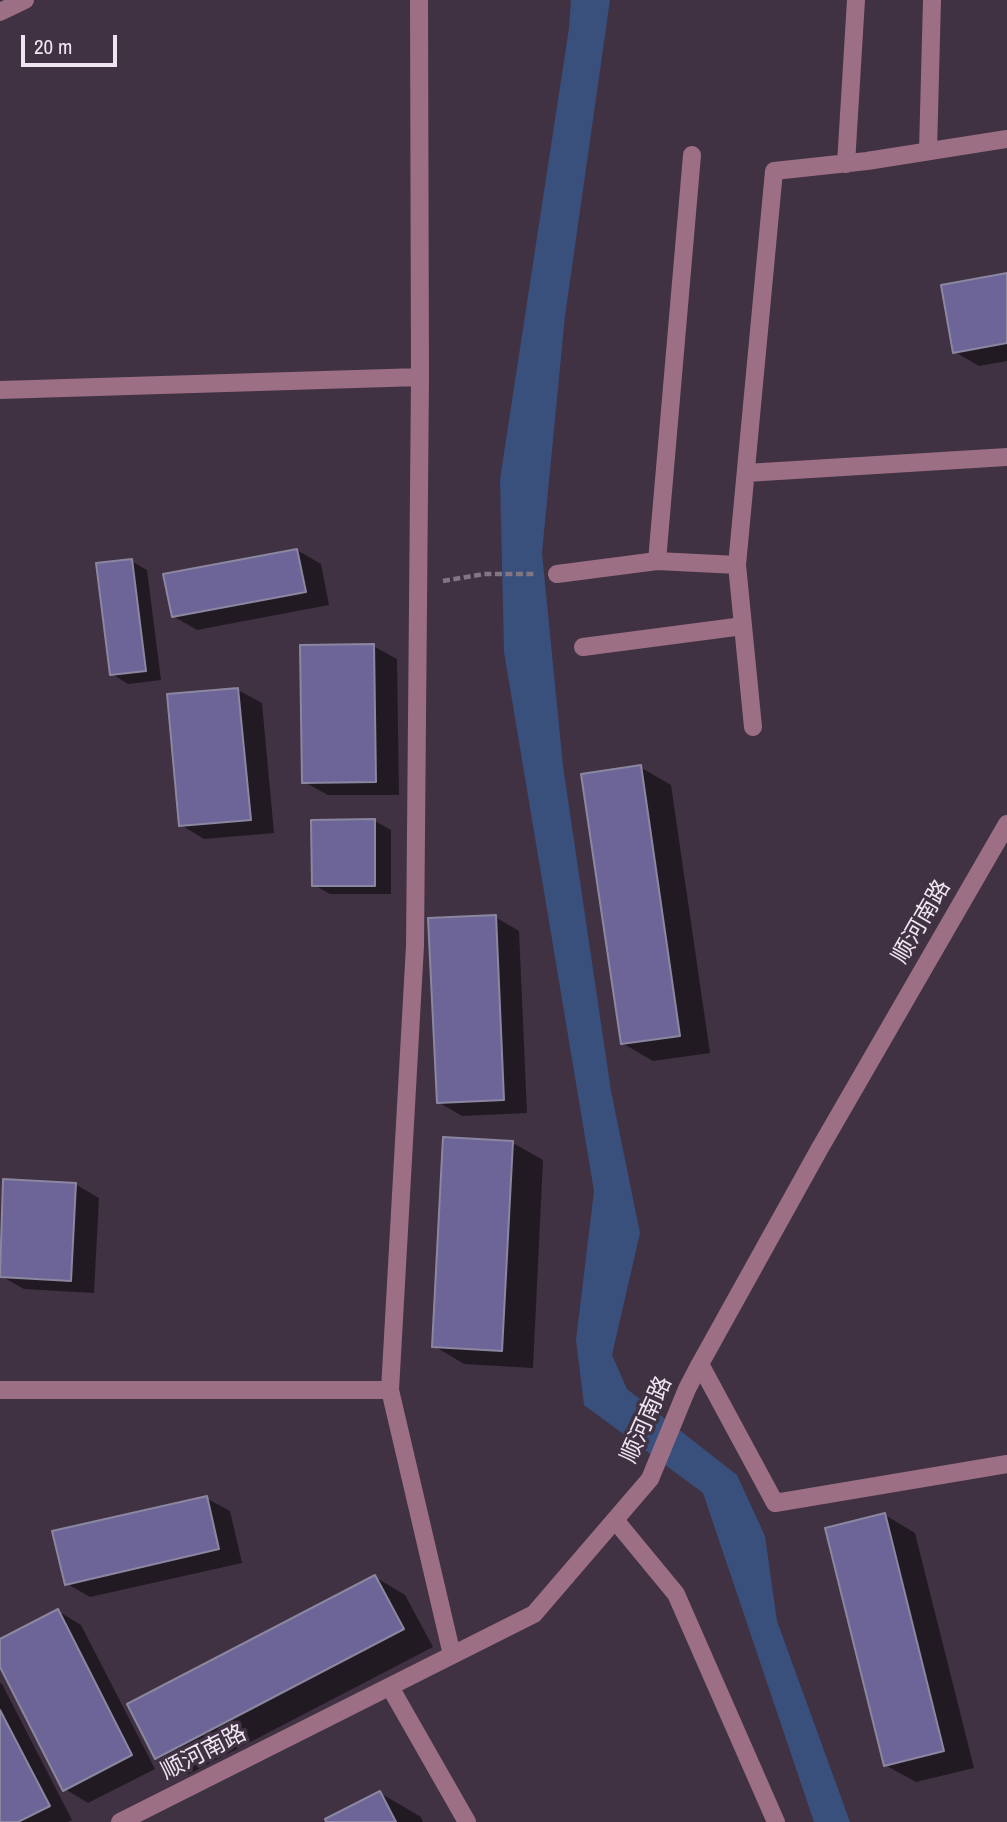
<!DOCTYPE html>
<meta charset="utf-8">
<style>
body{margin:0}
#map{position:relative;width:1007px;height:1822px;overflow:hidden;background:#403143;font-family:"Archivo Narrow",sans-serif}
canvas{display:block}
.scale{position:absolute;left:21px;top:35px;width:96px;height:32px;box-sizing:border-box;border:4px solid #efe5f0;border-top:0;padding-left:9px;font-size:21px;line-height:24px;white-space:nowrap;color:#efe5f0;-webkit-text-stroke:5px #403143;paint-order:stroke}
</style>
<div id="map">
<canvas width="1007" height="1822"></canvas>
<div class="scale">20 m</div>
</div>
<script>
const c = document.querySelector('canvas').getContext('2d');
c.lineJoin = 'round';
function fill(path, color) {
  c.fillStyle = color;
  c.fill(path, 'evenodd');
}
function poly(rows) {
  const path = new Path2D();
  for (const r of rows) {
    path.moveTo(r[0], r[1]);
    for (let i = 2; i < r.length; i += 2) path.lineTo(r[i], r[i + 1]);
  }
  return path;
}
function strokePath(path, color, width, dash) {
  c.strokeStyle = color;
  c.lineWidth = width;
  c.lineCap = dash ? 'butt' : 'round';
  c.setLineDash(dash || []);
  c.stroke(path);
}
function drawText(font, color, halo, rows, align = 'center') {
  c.font = font + ' "Archivo Narrow","Noto Sans SC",sans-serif';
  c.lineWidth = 7;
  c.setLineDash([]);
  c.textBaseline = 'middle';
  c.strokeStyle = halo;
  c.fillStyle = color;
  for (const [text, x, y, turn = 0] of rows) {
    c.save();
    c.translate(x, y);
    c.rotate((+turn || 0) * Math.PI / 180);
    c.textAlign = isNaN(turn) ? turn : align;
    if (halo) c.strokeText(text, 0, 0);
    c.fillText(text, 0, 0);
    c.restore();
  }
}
const water = poly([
 [571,0,610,0,565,316,542,553,563,766,611,1091,640,1233,612,1355,627,1389,737,1475,765,1536,777,1621,850,1822,814,1822,703,1493,584,1405,576,1340,594,1191,504,652,500,479,569,28]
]);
const shadow = poly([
 [1007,275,1007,361,979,366,955,352],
 [297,550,321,564,329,605,197,630,173,616],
 [131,561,147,570,161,680,128,684,112,674],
 [373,646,397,659,399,795,328,795,304,782],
 [238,690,262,703,274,833,204,839,181,825],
 [640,767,671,785,710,1053,653,1061,622,1043],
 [375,821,391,830,391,894,330,894,314,885],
 [495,917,519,931,527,1113,462,1116,438,1102],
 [513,1143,543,1160,533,1368,464,1364,434,1346],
 [75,1184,99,1198,94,1293,24,1289,1,1276],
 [206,1498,230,1511,242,1563,90,1597,66,1583],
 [885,1515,915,1533,974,1768,916,1782,885,1765],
 [375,1577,405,1595,433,1647,187,1775,157,1758],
 [58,1611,81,1625,155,1769,88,1803,65,1789,0,1663,0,1641],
 [0,1683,2,1684,72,1820,68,1822,0,1822],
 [380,1793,421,1817,423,1822,328,1822]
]);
const building = poly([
 [1007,273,1007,343,953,353,941,285,1007,273],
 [297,549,306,592,172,617,163,574,297,549],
 [132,559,146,671,110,675,96,563,132,559],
 [374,644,376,782,302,783,300,645,374,644],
 [238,688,251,820,179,826,167,694,238,688],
 [641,765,680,1036,621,1044,581,774,641,765],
 [375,819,375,886,312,886,311,820,375,819],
 [496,915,504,1100,437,1103,428,918,496,915],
 [443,1137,513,1141,502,1351,432,1347,443,1137],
 [3,1179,76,1183,71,1281,0,1277,3,1179],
 [207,1496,219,1549,65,1585,52,1531,207,1496],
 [885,1513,944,1751,884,1766,825,1528,885,1513],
 [375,1575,404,1629,155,1759,127,1704,375,1575],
 [58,1609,132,1755,63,1791,0,1667,0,1639,58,1609],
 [0,1710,50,1806,18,1822,0,1822,0,1710],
 [380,1791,396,1822,326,1822,325,1819,380,1791]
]);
const path = poly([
 [443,581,484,574,535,574]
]);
const minor = poly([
 [419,0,420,377,415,946,390,1390,452,1655],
 [0,12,25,0],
 [928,151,932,0],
 [846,164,856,0],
 [0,390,420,377],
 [746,473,1007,457],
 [657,561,692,155],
 [557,574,657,561,737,565],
 [583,647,743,626],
 [753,727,737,565,774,171,867,161,1007,139],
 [700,1364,775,1503,1007,1464],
 [0,1390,390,1390],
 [615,1520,676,1594,776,1822],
 [390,1687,467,1822],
 [120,1822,534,1614,650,1479,687,1389,700,1364,820,1148,1007,824]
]);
const streetNames = [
 ["顺河南路",922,922,-60],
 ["顺河南路",647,1420,-66],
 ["顺河南路",204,1753,-27]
];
fill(water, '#394f7c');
fill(shadow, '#0007');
fill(building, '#6d6497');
strokePath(building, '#8b87a0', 2);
strokePath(path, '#827584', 4.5, [7, 3.5]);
strokePath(minor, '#9c6f84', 18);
drawText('23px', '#efe5f0', '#403143', streetNames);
</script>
